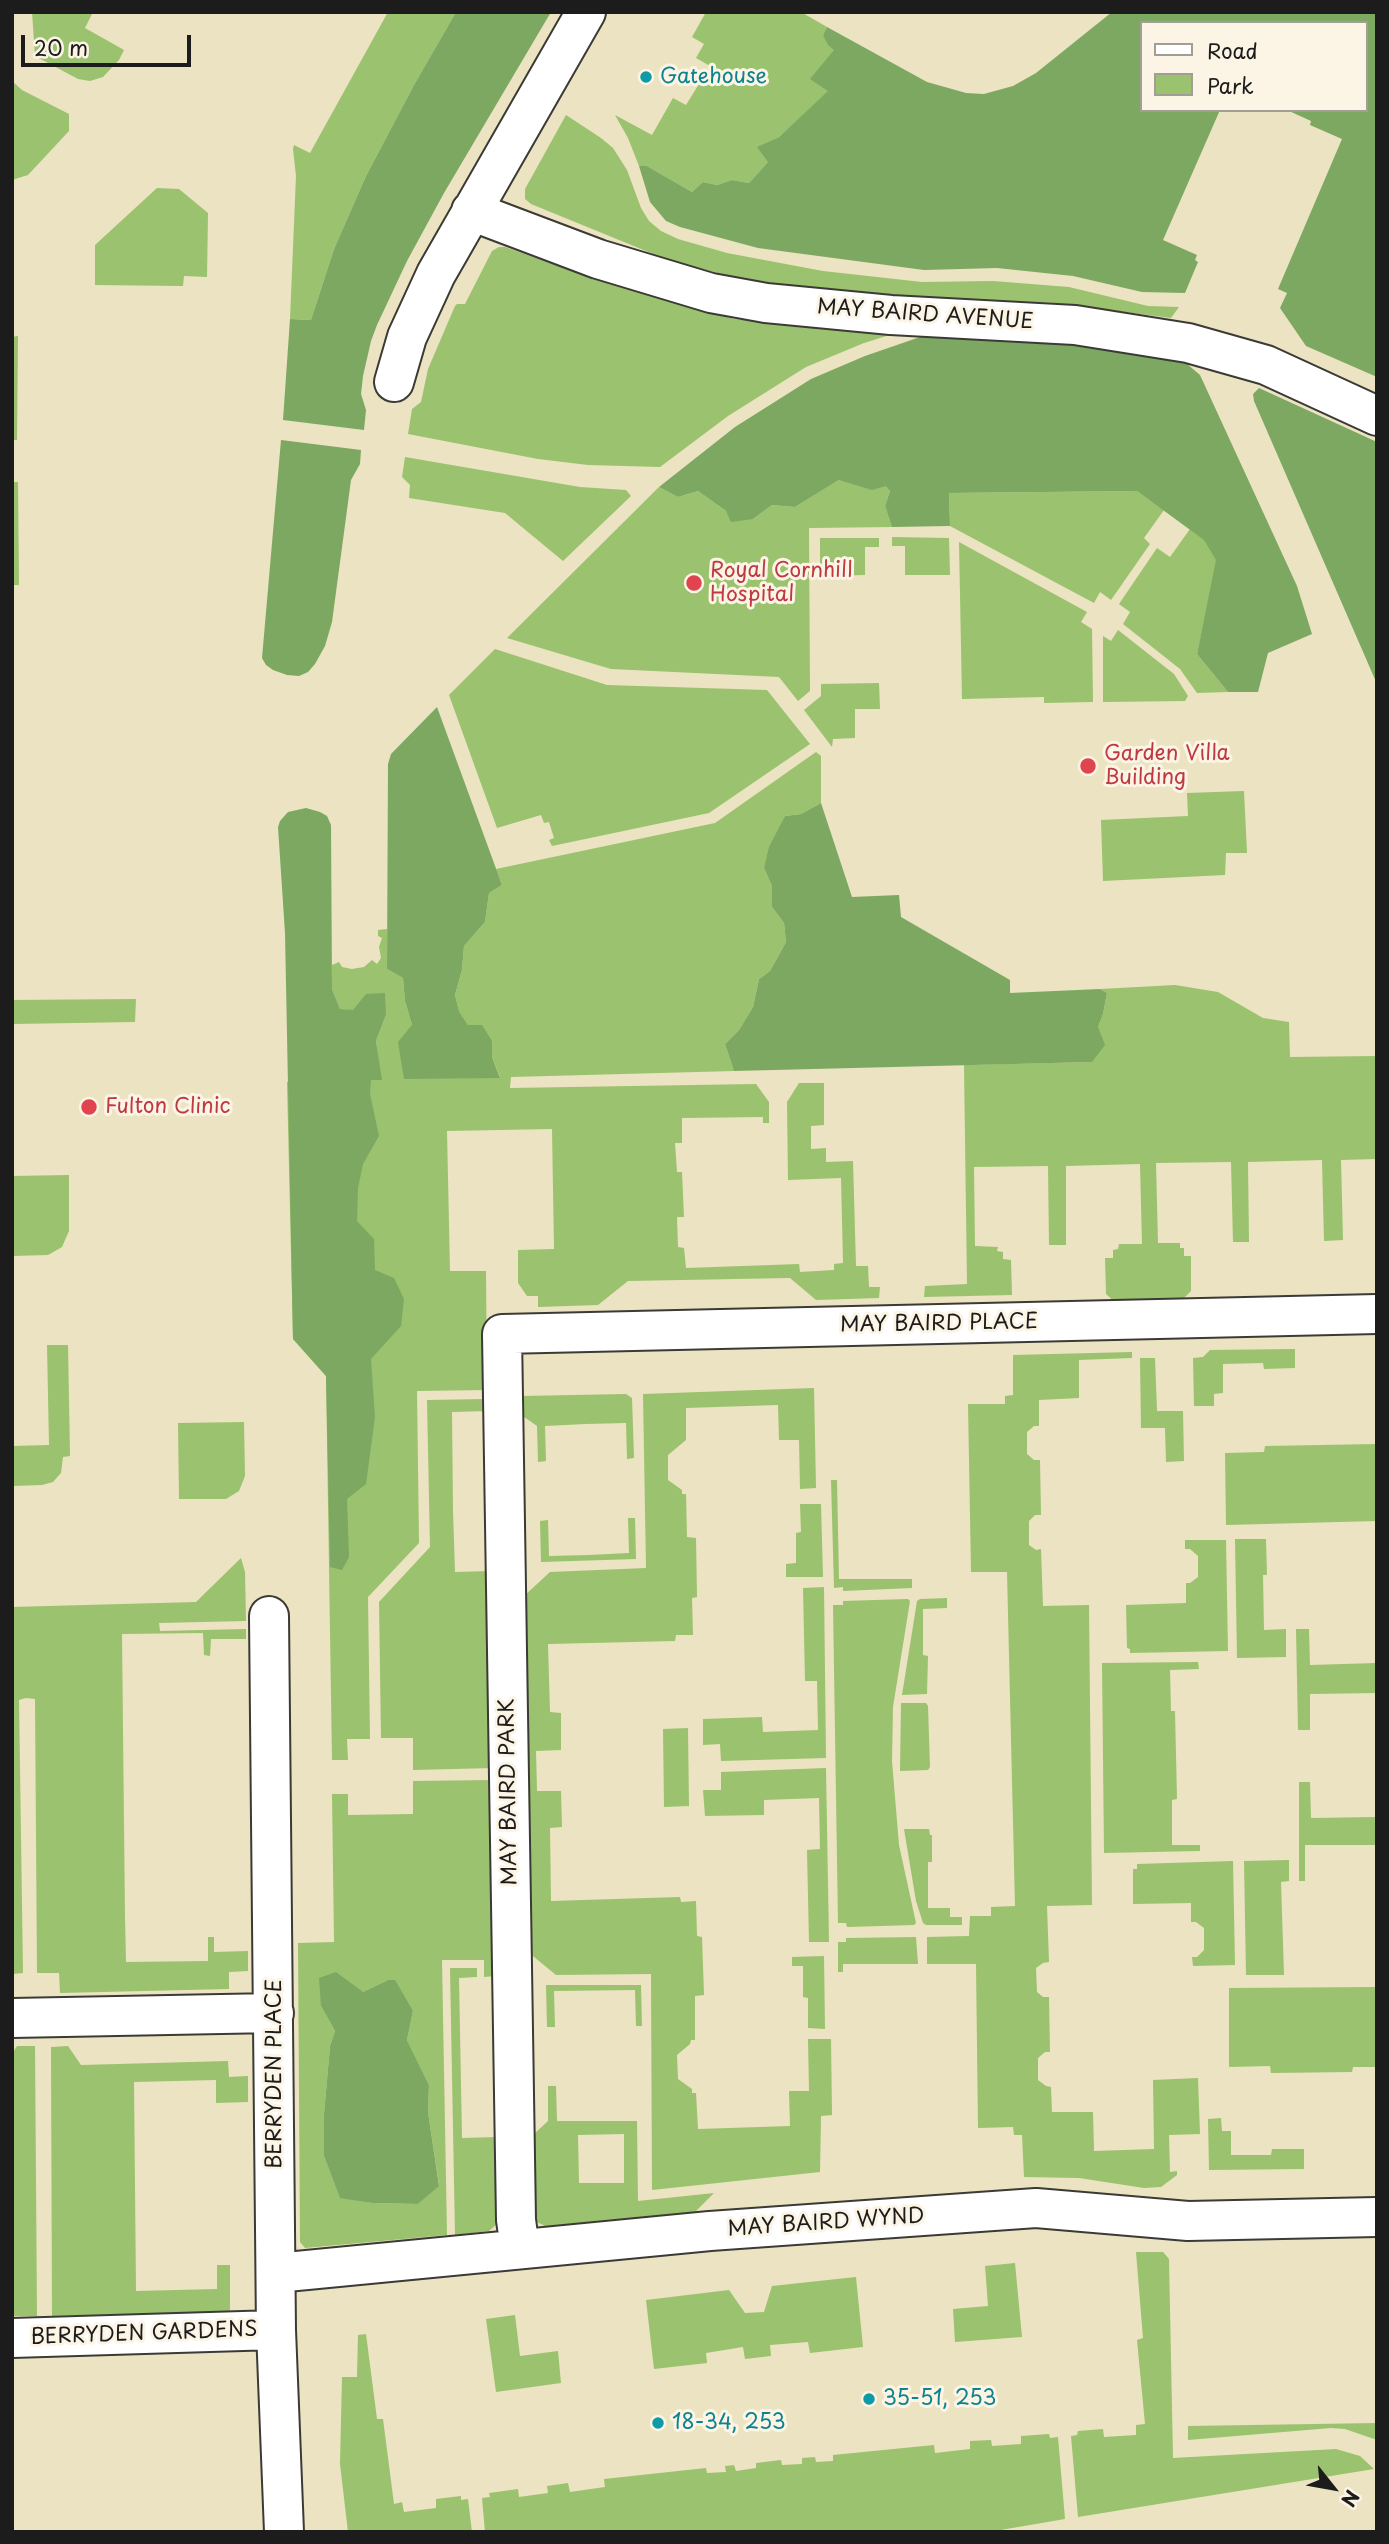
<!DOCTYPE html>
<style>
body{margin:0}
#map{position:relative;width:1389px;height:2544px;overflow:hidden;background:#ebe3c1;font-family:"Playpen Sans",sans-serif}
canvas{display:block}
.frame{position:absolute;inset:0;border:14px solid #1c1c1c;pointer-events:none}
.legend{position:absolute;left:1140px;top:21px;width:228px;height:91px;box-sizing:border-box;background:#fcf5e5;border:2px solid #a29e95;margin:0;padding:9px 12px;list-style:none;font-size:21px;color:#1c1c1c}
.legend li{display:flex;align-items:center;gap:14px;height:35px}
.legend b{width:35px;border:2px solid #a29e95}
.north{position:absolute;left:1298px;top:2453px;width:70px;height:70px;-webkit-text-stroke:5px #fcf5e5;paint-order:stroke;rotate:121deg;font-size:19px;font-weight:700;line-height:28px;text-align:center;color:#1c1c1c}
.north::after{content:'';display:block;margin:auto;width:24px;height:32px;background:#1c1c1c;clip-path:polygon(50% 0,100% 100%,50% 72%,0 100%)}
.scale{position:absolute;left:21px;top:35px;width:170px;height:32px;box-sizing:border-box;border:4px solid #1c1c1c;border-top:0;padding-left:9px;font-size:21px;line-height:24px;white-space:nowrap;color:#1c1c1c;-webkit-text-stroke:5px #fcf5e5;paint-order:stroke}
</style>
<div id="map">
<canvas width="1389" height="2544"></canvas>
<div class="frame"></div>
<ul class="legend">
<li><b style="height:9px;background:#fff"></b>Road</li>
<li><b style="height:19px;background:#9bc26e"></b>Park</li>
</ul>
<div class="north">N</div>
<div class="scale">20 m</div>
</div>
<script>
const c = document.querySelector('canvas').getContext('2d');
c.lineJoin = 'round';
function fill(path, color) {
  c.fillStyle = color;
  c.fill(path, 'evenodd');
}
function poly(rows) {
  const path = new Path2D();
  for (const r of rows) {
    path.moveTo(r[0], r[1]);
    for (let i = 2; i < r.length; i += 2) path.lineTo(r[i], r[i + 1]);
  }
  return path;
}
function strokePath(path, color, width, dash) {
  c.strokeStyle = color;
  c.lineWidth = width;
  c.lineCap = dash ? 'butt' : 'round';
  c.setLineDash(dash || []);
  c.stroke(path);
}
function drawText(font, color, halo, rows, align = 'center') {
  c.font = font + ' "Playpen Sans",sans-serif';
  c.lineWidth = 6;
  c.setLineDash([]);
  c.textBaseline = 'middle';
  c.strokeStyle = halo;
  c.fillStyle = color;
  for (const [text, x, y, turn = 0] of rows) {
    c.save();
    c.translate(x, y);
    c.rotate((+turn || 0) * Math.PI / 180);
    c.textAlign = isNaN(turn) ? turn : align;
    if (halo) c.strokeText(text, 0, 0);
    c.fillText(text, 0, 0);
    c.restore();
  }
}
const green = poly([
 [32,12,93,12,85,28,124,50,119,60,103,77,90,81,78,79,35,56],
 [388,12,456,12,414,85,366,176,334,249,311,320,290,319,296,176,293,149,294,145,310,153],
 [706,12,801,12,827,27,823,35,835,50,829,91,779,137,758,147,769,161,749,183,732,180,717,185,703,182,692,192,647,166,639,166,628,138,615,115,652,135,673,98,686,105,710,66,696,58,704,44,692,37],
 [12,81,22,90,69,114,69,131,28,175,12,180],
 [566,115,601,138,613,148,627,170,641,208,649,221,661,231,678,239,727,253,823,271,922,282,993,281,1069,287,1148,306,1179,307,1171,318,1056,303,887,297,767,286,668,260,531,204,525,199,525,189],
 [157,188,179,189,208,213,207,277,184,276,183,286,95,285,95,245],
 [499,247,505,247,597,280,734,319,896,333,864,343,806,367,728,416,660,467,588,465,538,459,408,434,412,409,421,402,428,369,455,306,457,304,465,304,492,251],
 [18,336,17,440,12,440,12,337],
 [405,457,580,487,626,490,631,496,563,561,505,513,409,498,410,485,402,477],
 [839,480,887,486,890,491,885,506,892,527,809,528,810,691,798,701,779,677,611,669,507,638,659,487,678,497,698,491,726,511,753,519,772,505,795,507],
 [12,482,18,482,19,585,12,585],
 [1137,491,1164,510,1144,538,1150,544,1111,600,1100,592,1094,603,950,526,949,493],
 [1190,529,1205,540,1217,560,1197,654,1228,692,1197,693,1180,669,1123,624,1130,612,1119,604,1157,548,1170,557],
 [892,537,949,538,950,575,905,575,905,546,892,546],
 [820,538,879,538,879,547,865,547,865,575,820,576],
 [959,542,1087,612,1081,622,1092,629,1093,702,1044,703,1044,697,962,699],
 [1118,630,1174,674,1188,696,1185,701,1103,702,1103,636,1111,641],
 [495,649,607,685,767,690,810,744,709,813,552,846,549,840,554,838,549,822,544,823,541,815,497,828,449,695],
 [879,683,880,709,855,709,855,738,833,739,832,747,804,710,821,696,821,684],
 [816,752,821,756,821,803,801,814,785,816,764,868,772,886,772,907,784,923,786,942,770,971,759,979,753,1007,739,1030,725,1044,734,1071,511,1077,510,1088,756,1084,769,1102,769,1123,763,1123,763,1117,682,1118,682,1143,675,1143,677,1172,682,1172,684,1217,677,1217,678,1247,684,1248,686,1268,799,1264,800,1272,834,1270,834,1264,843,1263,841,1178,788,1180,787,1102,799,1083,824,1083,824,1125,811,1126,811,1149,826,1148,826,1162,853,1161,856,1266,868,1266,869,1287,880,1287,879,1298,816,1300,790,1278,628,1281,598,1305,538,1307,538,1296,527,1296,518,1283,518,1250,554,1249,552,1129,447,1131,450,1271,486,1271,487,1390,417,1391,419,1543,368,1597,370,1739,347,1739,348,1760,332,1760,326,1376,293,1339,287,1082,381,1079,376,1041,386,1015,340,1009,332,989,332,965,339,962,342,967,352,969,364,967,372,960,377,964,381,958,379,947,382,938,378,936,378,930,387,929,387,969,403,978,405,1001,412,1025,500,1077,492,1057,492,1041,468,1025,459,1011,455,995,462,970,464,946,485,922,489,893,502,885,496,869,715,823],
 [1244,791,1247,853,1226,853,1225,875,1103,881,1101,820,1188,816,1187,793],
 [1175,985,1218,992,1263,1018,1289,1022,1290,1057,1377,1056,1377,1159,1341,1160,1343,1240,1324,1241,1322,1160,1248,1162,1249,1242,1233,1242,1231,1162,1156,1163,1158,1243,1180,1243,1180,1248,1184,1248,1184,1256,1191,1256,1191,1291,1179,1303,1117,1304,1106,1294,1105,1258,1113,1258,1113,1250,1118,1249,1119,1244,1142,1244,1140,1164,1066,1166,1066,1245,1049,1245,1048,1166,974,1167,975,1246,998,1247,997,1251,1003,1252,1003,1259,1011,1260,1012,1295,924,1297,925,1286,967,1284,964,1065,1092,1062,1098,1027,1103,1014,1107,993,1100,989],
 [136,999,135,1022,12,1024,12,1000],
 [69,1175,69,1231,62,1247,48,1255,12,1256,12,1176],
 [47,1345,68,1345,70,1456,63,1457,61,1473,53,1482,42,1485,12,1486,12,1446,49,1445],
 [1295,1349,1295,1368,1264,1369,1263,1363,1223,1364,1223,1393,1214,1394,1214,1406,1194,1406,1193,1358,1203,1357,1210,1350],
 [1132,1352,1132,1358,1079,1360,1079,1398,1039,1400,1039,1426,1034,1426,1027,1432,1027,1454,1034,1460,1040,1460,1041,1515,1035,1515,1029,1521,1029,1545,1036,1550,1041,1549,1043,1606,1089,1605,1092,1905,1047,1906,1049,1962,1043,1963,1036,1968,1037,1992,1043,1997,1049,1997,1050,2052,1045,2052,1038,2058,1038,2080,1046,2086,1051,2087,1052,2112,1093,2112,1094,2151,1154,2149,1153,2080,1198,2078,1200,2134,1169,2135,1170,2172,1177,2171,1177,2175,1161,2187,1144,2188,1079,2178,1024,2177,1022,2135,1014,2135,1013,2127,978,2128,976,1964,927,1964,927,1937,969,1936,970,1916,991,1916,991,1907,1015,1906,1007,1572,971,1572,968,1404,1005,1404,1005,1396,1013,1395,1013,1355],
 [1140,1358,1155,1358,1157,1411,1183,1411,1184,1461,1166,1462,1165,1428,1141,1428],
 [814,1388,816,1488,800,1489,799,1440,779,1440,778,1405,686,1408,686,1440,668,1455,668,1480,682,1490,682,1494,686,1494,687,1537,696,1538,697,1597,692,1598,693,1635,676,1635,675,1641,548,1644,550,1712,561,1713,561,1750,536,1751,537,1791,561,1791,562,1827,550,1828,551,1901,680,1897,681,1902,696,1901,697,1936,702,1937,704,1995,695,1996,695,2040,691,2040,690,2044,677,2055,678,2079,692,2089,692,2093,696,2093,698,2129,790,2126,789,2091,809,2091,808,2039,831,2039,832,2115,821,2116,820,2172,652,2190,651,1974,556,1975,528,1952,523,1597,550,1572,646,1568,643,1394],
 [626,1394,632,1398,634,1458,627,1459,626,1423,586,1424,545,1426,546,1461,538,1462,537,1426,520,1414,521,1396],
 [487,1399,488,1411,452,1412,453,1511,455,1572,490,1571,493,1768,413,1770,413,1738,381,1738,379,1602,430,1547,427,1400],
 [244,1422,245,1476,239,1491,226,1499,179,1499,178,1423],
 [1377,1444,1377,1521,1226,1525,1225,1453,1264,1452,1265,1446],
 [831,1480,837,1480,839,1579,912,1579,912,1588,843,1591,843,1587,834,1588],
 [800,1504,821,1504,823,1577,786,1577,786,1564,796,1563,796,1533,801,1532],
 [628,1518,635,1518,636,1559,541,1562,540,1521,548,1520,549,1556,589,1555,629,1553],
 [1235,1539,1266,1539,1267,1575,1263,1575,1264,1630,1286,1629,1286,1657,1237,1658],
 [1185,1540,1226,1540,1228,1651,1130,1653,1130,1649,1127,1648,1126,1605,1186,1603,1186,1583,1190,1583,1198,1577,1198,1556,1190,1549,1185,1549],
 [241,1558,245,1572,246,1621,159,1623,160,1631,246,1629,246,1639,211,1639,210,1656,204,1655,203,1633,122,1634,125,1918,126,1962,208,1961,208,1937,214,1937,214,1952,248,1951,248,1971,229,1972,229,1989,60,1993,59,1973,37,1973,35,1699,26,1698,19,1700,23,1973,12,1974,12,1607,196,1602],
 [824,1587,826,1758,721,1761,720,1744,703,1745,703,1719,762,1717,763,1732,818,1730,817,1681,805,1681,803,1588],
 [947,1598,947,1608,923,1609,923,1655,928,1656,927,1694,902,1695,917,1601,920,1599],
 [908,1599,910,1601,893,1707,892,1761,899,1845,916,1923,914,1925,847,1927,846,1923,838,1923,833,1605,843,1605,843,1601],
 [1296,1629,1309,1629,1310,1665,1377,1663,1377,1693,1310,1694,1310,1730,1298,1730],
 [1198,1662,1199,1669,1170,1670,1171,1711,1175,1711,1177,1799,1172,1800,1172,1845,1200,1845,1200,1851,1104,1853,1102,1663],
 [901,1703,926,1703,928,1706,930,1767,928,1770,900,1771],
 [688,1728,689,1806,664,1807,663,1729],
 [826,1768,829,1942,809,1942,807,1850,820,1849,819,1798,764,1800,764,1815,705,1816,703,1790,721,1790,721,1772],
 [493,1780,495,1976,484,1977,484,1960,442,1960,447,2235,305,2248,300,2242,298,1943,334,1942,332,1794,348,1794,348,1815,413,1814,413,1781],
 [388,1980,413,2011,407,2040,429,2085,428,2112,439,2185,418,2204,372,2203,340,2197,324,2156,324,2114,330,2046,335,2031,321,2006,363,1992],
 [1299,1782,1310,1782,1311,1818,1377,1817,1377,1845,1305,1845,1305,1881,1299,1881],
 [904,1829,929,1829,930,1835,932,1835,932,1862,928,1862,928,1908,950,1908,950,1917,962,1917,962,1925,926,1925,923,1923,916,1901],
 [1289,1860,1289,1881,1281,1882,1284,1975,1246,1975,1244,1861],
 [1233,1861,1235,1965,1193,1966,1192,1957,1197,1957,1204,1950,1204,1928,1196,1922,1191,1922,1191,1903,1133,1904,1133,1869,1137,1869,1137,1864],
 [916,1937,918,1964,843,1964,843,1972,838,1972,838,1942,846,1942,846,1938],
 [824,1956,825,2029,808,2028,808,1998,803,1997,803,1966,792,1966,792,1957],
 [450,1968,477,1968,477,1977,459,1978,462,2138,498,2137,499,2222,489,2231,455,2235],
 [641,1985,642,2026,636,2026,635,1990,554,1991,555,2027,547,2027,546,1985],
 [1377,1987,1377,2067,1353,2067,1352,2072,1271,2073,1270,2066,1229,2067,1229,1988],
 [17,2046,35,2046,37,2316,12,2316,12,2054],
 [68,2046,81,2065,228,2061,229,2077,248,2076,248,2102,216,2103,216,2080,134,2082,136,2291,217,2289,217,2265,230,2265,230,2312,52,2316,51,2047],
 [548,2086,556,2086,557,2121,637,2121,638,2201,714,2193,693,2214,547,2227,533,2220,533,2135,548,2121],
 [624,2134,624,2183,579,2183,578,2135],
 [1221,2118,1222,2131,1231,2131,1231,2155,1271,2155,1272,2149,1304,2149,1304,2169,1209,2170,1208,2119],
 [1136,2252,1163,2252,1169,2259,1173,2458,1336,2449,1360,2456,1374,2469,1078,2517,1071,2436,1077,2435,1078,2431,1103,2429,1104,2437,1136,2435,1136,2425,1145,2424,1137,2340,1143,2338],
 [1015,2263,1022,2337,955,2342,953,2309,988,2306,985,2266],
 [856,2277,863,2347,810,2353,808,2342,770,2345,771,2356,745,2359,743,2347,706,2353,707,2363,654,2369,646,2300,729,2290,745,2313,764,2312,772,2286],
 [515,2315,520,2356,558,2351,561,2383,496,2392,486,2319],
 [366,2334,377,2419,383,2419,394,2504,402,2502,404,2512,436,2508,436,2499,461,2496,461,2500,468,2499,472,2532,348,2532,340,2464,342,2377,357,2377,358,2335],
 [1377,2423,1377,2440,1345,2429,1331,2428,1188,2440,1188,2426],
 [1049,2434,1050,2438,1058,2437,1065,2519,989,2532,485,2532,482,2498,490,2497,489,2493,518,2489,519,2497,548,2493,547,2486,568,2483,570,2492,605,2487,604,2479,706,2468,707,2473,726,2472,725,2466,734,2465,736,2471,756,2468,756,2463,781,2460,782,2465,802,2464,802,2458,815,2457,816,2462,833,2461,833,2455,934,2445,935,2453,970,2449,970,2441,991,2440,992,2446,1021,2444,1021,2436]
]);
const forest = poly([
 [456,12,551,12,444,193,407,261,377,325,371,341,363,376,361,394,366,410,364,430,283,420,290,319,311,320,334,249,366,176,414,85],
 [1112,12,1377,12,1377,377,1306,346,1280,308,1287,293,1278,289,1342,139,1310,125,1311,121,1287,110,1366,110,1366,23,1142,23,1142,110,1220,110,1163,240,1197,255,1195,260,1198,262,1185,293,1142,292,1073,276,997,268,924,270,758,248,680,227,666,221,650,202,639,166,647,166,692,192,703,182,717,185,732,180,749,183,768,162,757,147,779,137,828,91,810,79,834,50,828,45,823,35,827,27,927,82,966,93,984,94,1013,86,1036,73],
 [923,336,1072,341,1179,359,1186,363,1200,375,1297,586,1312,634,1268,653,1258,692,1228,692,1197,654,1216,560,1204,540,1137,491,949,493,950,526,892,527,885,506,890,491,886,486,872,490,839,480,795,507,772,505,753,519,731,522,726,511,698,491,678,497,659,487,735,427,811,379,865,356],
 [1259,388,1377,442,1377,684,1254,401,1253,394],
 [281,440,361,450,360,464,351,480,332,622,325,646,315,664,308,672,299,676,287,675,273,670,266,665,262,658],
 [437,707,502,885,489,893,485,922,464,946,462,970,455,995,459,1011,468,1025,482,1025,492,1041,492,1057,500,1078,404,1079,398,1042,412,1025,405,1001,403,978,387,969,388,764,391,754],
 [821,803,852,897,899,895,901,917,1010,980,1010,993,1100,989,1107,993,1103,1014,1098,1027,1105,1045,1092,1062,734,1071,725,1044,739,1030,753,1007,759,979,770,971,786,942,784,923,772,907,772,886,764,868,769,847,785,816,801,814],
 [306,808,320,812,327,816,331,825,332,989,340,1009,353,1010,366,994,385,993,386,1015,376,1041,382,1080,371,1080,370,1094,379,1136,363,1164,358,1188,357,1221,374,1239,375,1270,394,1278,404,1299,401,1326,371,1359,375,1417,366,1484,347,1499,349,1557,342,1570,330,1567,326,1376,293,1339,285,933,278,827,280,821,288,812],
 [336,1972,363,1992,388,1980,395,1980,413,2011,407,2040,429,2085,428,2112,439,2186,418,2204,372,2203,340,2198,324,2156,324,2114,330,2046,335,2031,321,2006,319,1978]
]);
const minor = poly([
 [471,211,598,259,711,293,766,303,891,315,1075,325,1188,343,1266,365,1377,416],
 [394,382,407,337,436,274,586,12],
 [269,1616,276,2330,284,2532],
 [12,2018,274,2013],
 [520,2249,516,2220,502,1334,1377,1314],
 [276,2273,710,2231,1036,2208,1188,2221,1377,2217],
 [12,2338,276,2330]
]);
const markers = [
 [646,77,7,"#0f9aa8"],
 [694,583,9,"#e0444e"],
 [1088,766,9,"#e0444e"],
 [89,1107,9,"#e0444e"],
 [869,2399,7,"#0f9aa8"],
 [658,2423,7,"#0f9aa8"]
];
const cultureNames = [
 ["Gatehouse",660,77],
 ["35-51, 253",883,2399],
 ["18-34, 253",672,2423]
];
const streetNames = [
 ["MAY BAIRD AVENUE",925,315,4],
 ["MAY BAIRD PLACE",939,1324,-1],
 ["MAY BAIRD PARK",509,1792,-91],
 ["BERRYDEN PLACE",275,2074,-90],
 ["MAY BAIRD WYND",826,2223,-4],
 ["BERRYDEN GARDENS",144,2334,-2]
];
const healthNames = [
 ["Royal Cornhill",710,571],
 ["Hospital",710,595],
 ["Garden Villa",1104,754],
 ["Building",1104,778],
 ["Fulton Clinic",105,1107]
];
fill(green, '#9bc26e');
fill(forest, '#7ca861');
strokePath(minor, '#3b3a35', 42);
strokePath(minor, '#fff', 38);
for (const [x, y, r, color] of markers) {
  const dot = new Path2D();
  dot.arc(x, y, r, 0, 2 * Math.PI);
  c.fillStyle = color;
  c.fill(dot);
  strokePath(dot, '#fcf5e5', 2.5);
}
drawText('21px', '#0d838f', '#fcf5e5', cultureNames, 'left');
drawText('21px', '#1c1c1c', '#fcf5e5', streetNames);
drawText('21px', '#be3a42', '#fcf5e5', healthNames, 'left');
</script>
